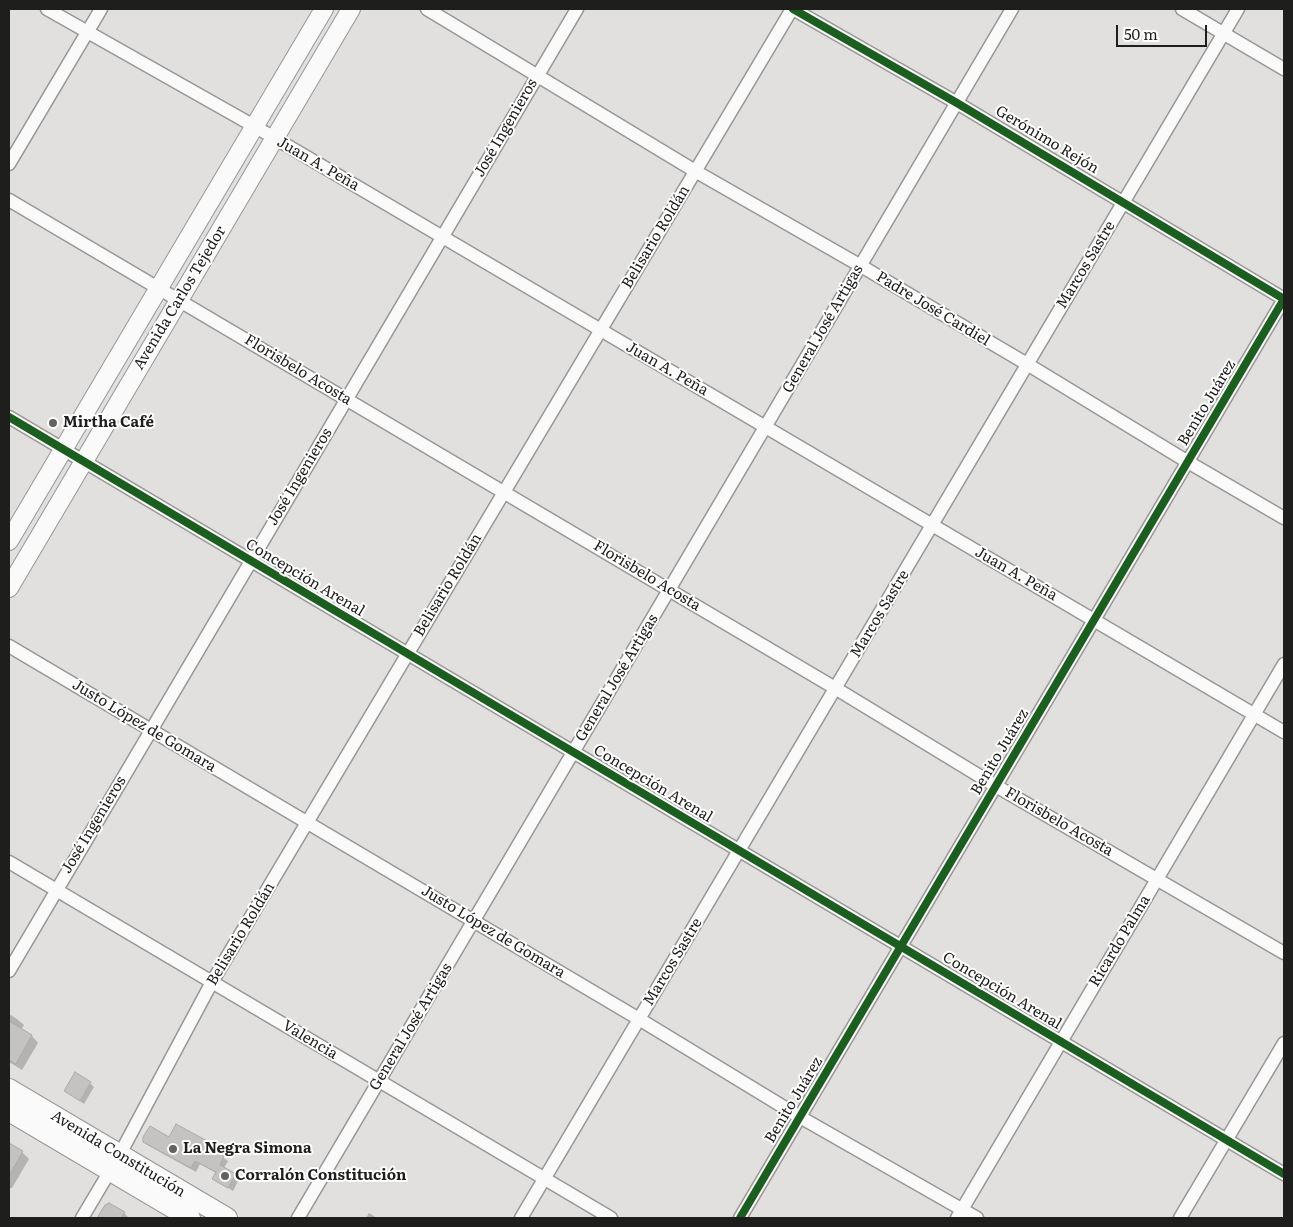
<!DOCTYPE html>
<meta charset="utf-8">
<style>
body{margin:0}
#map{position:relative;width:1293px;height:1227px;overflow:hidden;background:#e1e0df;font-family:Literata,serif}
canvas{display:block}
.frame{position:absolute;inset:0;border:10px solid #1e1e1d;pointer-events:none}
.scale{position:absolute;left:1116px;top:25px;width:91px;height:22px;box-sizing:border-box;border:2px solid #1e1e1d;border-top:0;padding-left:6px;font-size:15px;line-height:18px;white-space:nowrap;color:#1e1e1d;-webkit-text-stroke:4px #fff;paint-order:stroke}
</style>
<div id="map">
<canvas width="1293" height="1227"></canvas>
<div class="frame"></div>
<div class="scale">50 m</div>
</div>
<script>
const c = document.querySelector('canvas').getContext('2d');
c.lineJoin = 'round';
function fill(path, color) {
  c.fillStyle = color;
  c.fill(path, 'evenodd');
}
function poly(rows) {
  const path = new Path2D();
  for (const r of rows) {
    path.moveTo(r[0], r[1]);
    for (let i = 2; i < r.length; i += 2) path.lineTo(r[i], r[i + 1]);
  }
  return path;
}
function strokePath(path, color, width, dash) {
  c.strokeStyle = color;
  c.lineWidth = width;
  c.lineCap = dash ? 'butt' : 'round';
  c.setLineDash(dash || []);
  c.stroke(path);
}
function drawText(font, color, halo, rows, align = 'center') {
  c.font = font + ' Literata,serif';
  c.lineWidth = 4;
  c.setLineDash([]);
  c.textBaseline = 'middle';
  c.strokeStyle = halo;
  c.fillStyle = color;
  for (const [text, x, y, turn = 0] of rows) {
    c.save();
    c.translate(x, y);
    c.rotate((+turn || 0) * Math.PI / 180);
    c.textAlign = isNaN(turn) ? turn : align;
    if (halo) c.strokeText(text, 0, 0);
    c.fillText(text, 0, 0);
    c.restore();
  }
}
const shadow = poly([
 [9,1014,17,1019,24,1025,21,1030,32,1036,38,1043,22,1070,9,1062],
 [90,1083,94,1087,84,1104,65,1091],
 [176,1126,211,1144,215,1149,213,1151,228,1161,224,1168,239,1179,233,1191,213,1178,216,1173,200,1164,196,1172,149,1146,144,1142,169,1138],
 [9,1144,22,1152,29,1159,12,1188,9,1188],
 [106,1206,124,1213,129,1218,98,1218],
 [369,1213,377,1218,366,1218]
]);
const building = poly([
 [9,1021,32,1035,16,1064,9,1060,9,1021],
 [75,1072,91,1082,80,1101,64,1091,75,1072],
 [176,1124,211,1143,209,1148,224,1156,220,1165,236,1174,228,1188,212,1179,216,1172,195,1161,191,1168,143,1142,143,1137,150,1126,169,1137,176,1124],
 [9,1143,23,1151,9,1176,9,1143],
 [109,1203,125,1212,121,1218,97,1218,105,1205,109,1203]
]);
const minor = poly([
 [47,9,254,126,1284,732],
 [427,9,695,171,861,266,1027,364,1188,462,1284,518],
 [1182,9,1284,69],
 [9,164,101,9],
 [9,200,835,688,996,786,1284,953],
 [9,417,1284,1174],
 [9,646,639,1019,800,1117,977,1218],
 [9,862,611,1218],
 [9,971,577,9],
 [82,1218,120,1154,212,982,792,9],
 [298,1218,1012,9],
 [521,1218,1238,9],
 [740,1218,1284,299,957,103,793,9],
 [957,1218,1284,664],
 [1180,1218,1284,1043]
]);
const secondary = poly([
 [9,541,324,9],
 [9,588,351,9]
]);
const primary = poly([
 [9,1089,227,1218],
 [9,1111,190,1218]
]);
const cycleway = poly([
 [9,417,1284,1174],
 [740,1218,1284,299,957,103,793,9]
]);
const markers = [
 [53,423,5,"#626261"],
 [173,1149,5,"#626261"],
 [225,1176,5,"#626261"]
];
const streetNames = [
 ["José Ingenieros",506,128,-60],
 ["Gerónimo Rejón",1047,140,31],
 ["Juan A. Peña",318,164,30],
 ["Belisario Roldán",656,237,-59],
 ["Marcos Sastre",1086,265,-59],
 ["Avenida Carlos Tejedor",180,298,-59],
 ["Padre José Cardiel",933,309,31],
 ["General José Artigas",823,329,-60],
 ["Juan A. Peña",667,369,30],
 ["Florisbelo Acosta",298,370,31],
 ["Benito Juárez",1207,403,-59],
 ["José Ingenieros",300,477,-59],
 ["Juan A. Peña",1016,574,30],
 ["Florisbelo Acosta",647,576,31],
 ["Concepción Arenal",305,578,31],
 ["Belisario Roldán",448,585,-59],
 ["Marcos Sastre",880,614,-59],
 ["General José Artigas",617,678,-59],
 ["Justo López de Gomara",144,726,31],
 ["Benito Juárez",1000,752,-59],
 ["Concepción Arenal",653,784,31],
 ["Florisbelo Acosta",1059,822,30],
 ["José Ingenieros",94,825,-59],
 ["Justo López de Gomara",493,932,31],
 ["Belisario Roldán",241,934,-59],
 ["Ricardo Palma",1120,941,-59],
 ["Marcos Sastre",673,962,-59],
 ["Concepción Arenal",1002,991,31],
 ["General José Artigas",411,1027,-59],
 ["Valencia",310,1040,31],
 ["Benito Juárez",794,1100,-59],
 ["Avenida Constitución",118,1154,31]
];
const poiNames = [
 ["Mirtha Café",63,423],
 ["La Negra Simona",183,1149],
 ["Corralón Constitución",235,1176]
];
fill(shadow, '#0003');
fill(building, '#c4c3c2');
strokePath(building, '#abaaa9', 1);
strokePath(minor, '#989796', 15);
strokePath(secondary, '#989796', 20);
strokePath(primary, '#989796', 22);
strokePath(minor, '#fafafa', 12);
strokePath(secondary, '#fafafa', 18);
strokePath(primary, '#fafafa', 20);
strokePath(cycleway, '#1b5e20', 8);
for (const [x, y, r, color] of markers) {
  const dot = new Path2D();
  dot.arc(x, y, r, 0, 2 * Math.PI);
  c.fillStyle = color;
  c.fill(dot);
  strokePath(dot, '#fff', 2);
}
drawText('15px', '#1e1e1d', '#fff', streetNames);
drawText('bold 15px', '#1e1e1d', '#fff', poiNames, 'left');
</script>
